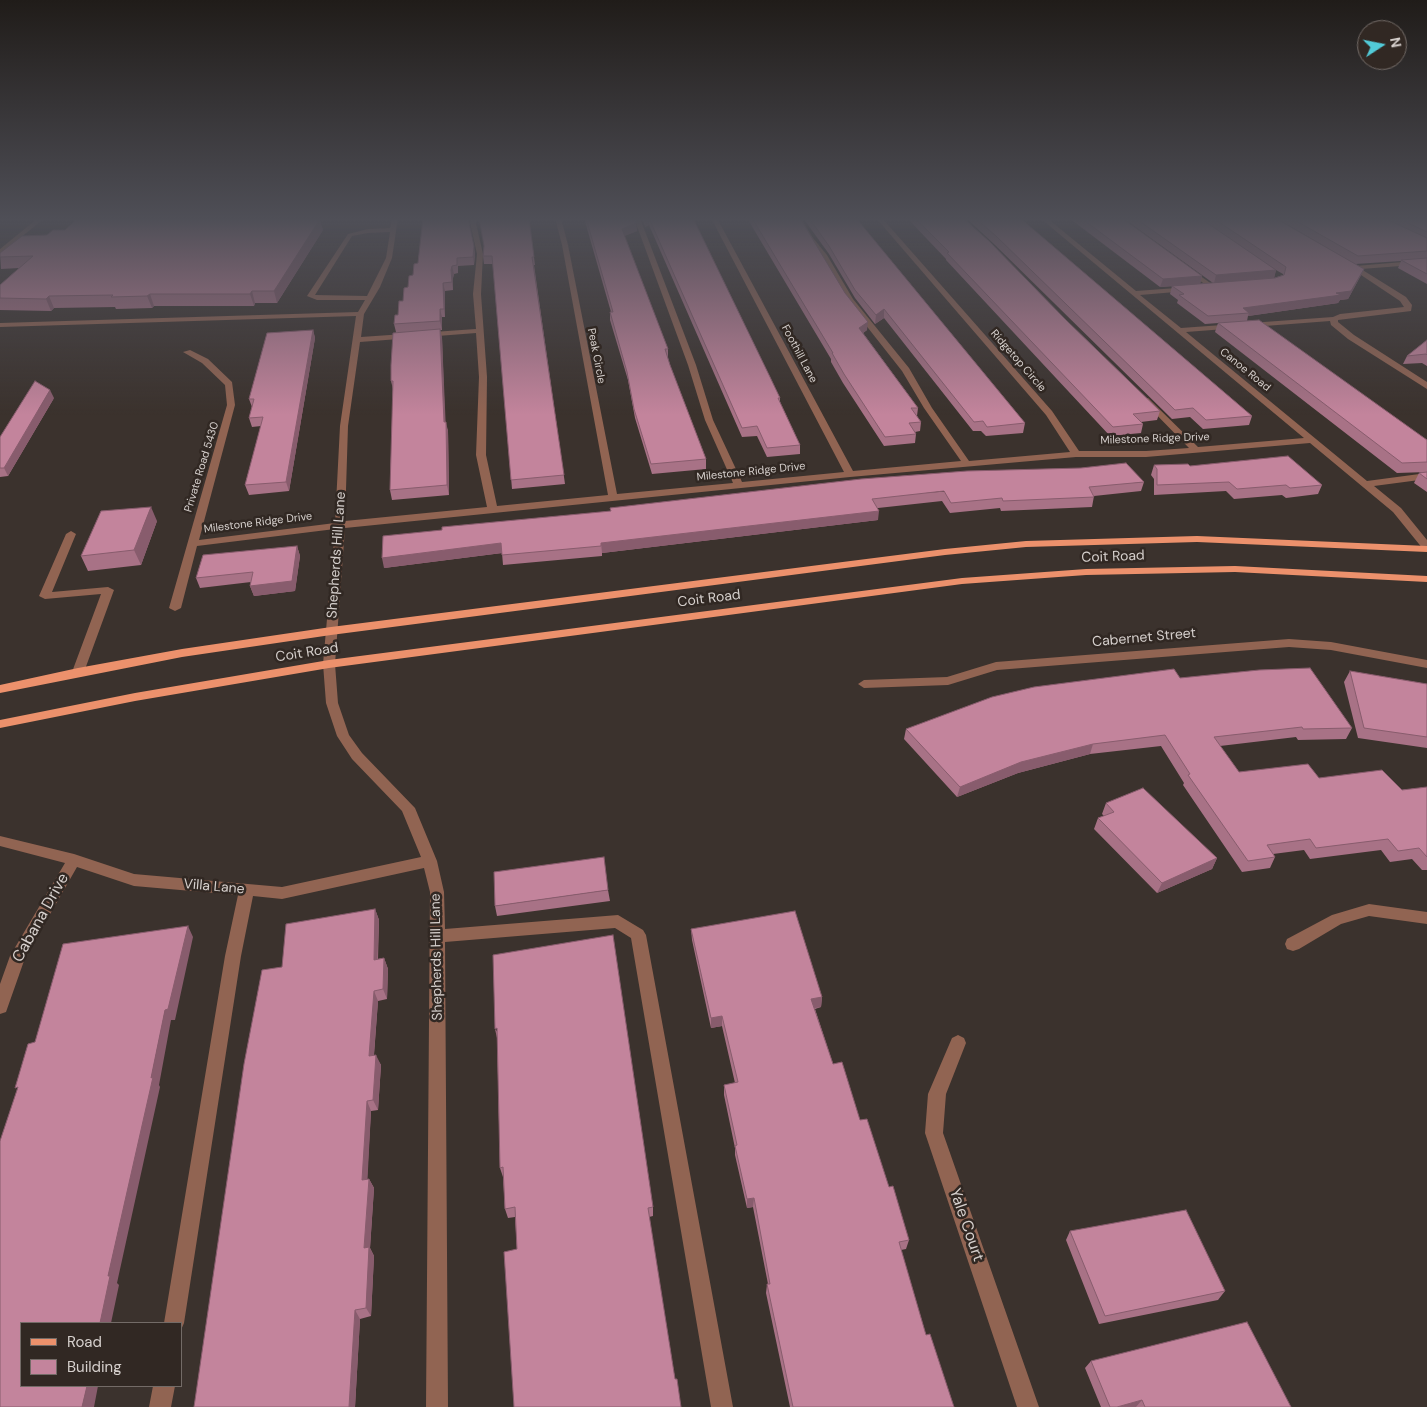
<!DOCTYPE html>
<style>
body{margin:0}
#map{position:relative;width:1427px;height:1407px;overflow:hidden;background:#3b322d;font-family:"DM Sans",sans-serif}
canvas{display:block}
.legend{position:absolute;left:20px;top:1322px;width:162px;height:65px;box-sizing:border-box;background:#312823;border:1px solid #736b67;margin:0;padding:6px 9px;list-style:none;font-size:15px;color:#d6d0cd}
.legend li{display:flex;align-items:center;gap:10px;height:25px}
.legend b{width:25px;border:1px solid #736b67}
.north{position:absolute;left:1357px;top:20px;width:50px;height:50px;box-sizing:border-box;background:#312823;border:1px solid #736b67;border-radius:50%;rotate:79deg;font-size:14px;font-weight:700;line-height:20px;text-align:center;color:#d6d0cd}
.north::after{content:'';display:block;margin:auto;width:18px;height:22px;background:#52cbd8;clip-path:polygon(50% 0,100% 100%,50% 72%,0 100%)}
</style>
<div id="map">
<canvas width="1427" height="1407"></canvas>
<ul class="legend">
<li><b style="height:6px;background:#ec916c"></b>Road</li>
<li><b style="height:14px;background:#c3849c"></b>Building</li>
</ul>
<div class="north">N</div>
</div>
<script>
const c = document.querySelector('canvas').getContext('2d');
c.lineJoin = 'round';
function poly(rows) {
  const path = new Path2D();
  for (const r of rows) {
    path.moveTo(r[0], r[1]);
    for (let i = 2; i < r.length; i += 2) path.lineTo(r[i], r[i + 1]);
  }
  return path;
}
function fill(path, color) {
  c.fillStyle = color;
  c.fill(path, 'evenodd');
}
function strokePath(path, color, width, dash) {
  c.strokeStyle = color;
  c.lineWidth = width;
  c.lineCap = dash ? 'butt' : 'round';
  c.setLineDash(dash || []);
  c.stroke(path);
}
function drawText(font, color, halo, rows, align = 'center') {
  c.font = font + ' "DM Sans",sans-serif';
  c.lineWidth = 5;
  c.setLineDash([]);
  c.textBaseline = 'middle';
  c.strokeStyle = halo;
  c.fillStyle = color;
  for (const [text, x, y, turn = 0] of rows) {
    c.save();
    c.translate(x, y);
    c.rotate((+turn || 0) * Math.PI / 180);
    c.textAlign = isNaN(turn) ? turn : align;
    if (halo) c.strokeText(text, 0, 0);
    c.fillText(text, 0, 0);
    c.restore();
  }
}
const minor = poly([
 [38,218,45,218,0,254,0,249,38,218],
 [392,218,398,218,392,258,380,287,364,314,361,337,476,329,473,294,477,254,470,223,472,218,478,218,476,223,483,254,481,294,487,377,486,455,497,506,608,495,562,245,555,218,561,218,568,245,617,494,733,483,705,420,688,365,634,218,640,218,696,365,713,420,742,482,844,472,711,218,717,218,853,471,961,461,924,408,902,371,846,300,821,256,808,240,795,218,801,218,813,238,827,255,853,299,909,368,932,408,969,461,1070,452,1046,415,876,218,882,218,1052,411,1079,451,1146,451,1189,448,1145,403,1145,399,1148,398,1198,447,1304,438,1040,218,1047,218,1136,291,1190,287,1191,289,1187,291,1140,295,1181,328,1333,317,1340,314,1404,307,1400,301,1346,265,1349,263,1355,266,1427,260,1427,264,1361,269,1406,297,1412,305,1411,311,1338,320,1338,322,1354,335,1427,382,1427,389,1348,339,1331,325,1330,321,1186,332,1367,481,1427,473,1427,479,1374,486,1401,508,1427,540,1427,550,1423,549,1393,512,1310,443,1146,457,1076,457,850,477,345,528,335,664,338,703,349,735,362,753,415,808,437,861,444,892,445,929,618,915,643,930,646,935,733,1407,711,1407,631,938,615,928,445,942,448,1407,426,1407,430,892,424,868,282,899,253,896,241,956,184,1323,181,1330,181,1323,164,1323,225,956,238,895,134,886,77,867,25,958,6,1012,0,1014,0,984,10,956,65,863,0,846,0,836,74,854,134,874,282,887,421,857,402,811,352,759,337,736,326,703,323,664,335,529,197,546,181,608,175,611,169,608,227,405,225,385,202,363,183,352,190,350,208,359,232,382,235,405,199,540,335,523,340,426,356,316,0,327,0,323,358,312,365,300,317,300,307,296,348,234,368,229,390,228,392,218],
 [390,232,386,258,367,296,315,295,352,236,368,233,390,232],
 [476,333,479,377,476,455,487,507,345,521,348,426,360,342,476,333],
 [1185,268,1189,268,1216,287,1210,288,1185,270,1185,268],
 [71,531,76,534,52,592,108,587,114,590,84,672,78,676,72,672,101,594,45,599,39,596,66,534,71,531],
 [1289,639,1331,642,1427,660,1427,668,1331,650,1289,647,997,670,948,685,864,688,858,684,864,680,947,677,996,662,1289,639],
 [1369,904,1427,912,1427,924,1369,916,1341,924,1299,949,1293,951,1287,949,1285,944,1287,939,1332,915,1369,904],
 [958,1035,964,1038,966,1043,946,1094,943,1133,1039,1407,1017,1407,925,1133,928,1094,952,1038,958,1035],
 [153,1386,175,1386,171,1407,149,1407,153,1386]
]);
const major = poly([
 [1197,536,1427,546,1427,552,1197,542,1026,547,945,555,331,635,182,657,0,693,0,685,78,668,182,649,331,627,945,549,1026,541,1197,536],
 [1235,566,1427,576,1427,582,1235,572,1086,575,962,584,329,668,135,701,0,728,0,720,135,693,329,660,962,578,1086,569,1235,566]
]);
const wall = poly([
 [423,218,470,218,469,222,475,254,474,265,458,266,458,273,454,274,453,278,453,290,445,291,445,317,442,317,442,330,440,330,442,338,445,422,448,431,449,495,392,500,390,490,393,389,391,381,396,332,394,324,398,315,418,263],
 [529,218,535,265,534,265,565,484,512,489,493,264,484,264,483,256],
 [584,218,634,218,636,223,637,231,624,236,668,349,668,358,670,365,706,459,706,469,652,474,635,418,628,380,610,320,610,312,611,312],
 [642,218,693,218,780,398,780,402,800,445,800,454,767,457,757,436,742,437,649,225,645,227],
 [747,218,799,218,867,330,863,333,918,408,917,416,921,422,920,431,915,432,916,434,915,443,884,446,843,383,831,362,831,359],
 [803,218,856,218,1025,423,1023,433,986,436,981,431,973,431,884,318,875,324,855,298,829,254],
 [907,218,963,218,1066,320,1160,411,1157,420,1141,422,1143,424,1141,433,1110,436,946,260,946,259],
 [966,218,1020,218,1252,416,1249,425,1203,429,1190,417,1172,419,994,244],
 [1069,218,1122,218,1202,276,1200,284,1160,287],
 [1123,218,1200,218,1259,258,1200,218,1275,218,1364,269,1360,277,1348,299,1340,300,1338,303,1248,316,1247,321,1427,440,1427,472,1397,473,1215,332,1218,323,1205,324,1177,303,1178,300,1170,294,1172,286,1213,283],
 [1276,270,1283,274,1283,275,1274,278],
 [1276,218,1427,218,1427,284,1398,268,1401,261,1355,264],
 [305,220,323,230,277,303,255,303,254,306,154,306,152,308,116,309,115,307,54,308,51,311,0,310,0,285,19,268,1,269,0,253,47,235],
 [313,330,315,338,289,491,249,495,245,485,261,426,252,427,249,418,252,407,249,399],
 [1427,340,1427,366,1422,363,1403,364,1407,356],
 [54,398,8,476,0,477,0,437],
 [1154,465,1190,466,1322,485,1318,494,1286,498,1282,495,1234,499,1226,491,1154,495,1154,479,1151,475],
 [1427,472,1427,492,1414,483,1419,473],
 [1144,482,1141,491,1094,496,1092,507,1001,511,1000,508,950,513,942,501,878,508,878,520,602,553,602,556,503,565,502,553,384,568,442,530,611,511,610,508],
 [157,521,141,565,88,571,81,556],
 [297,546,300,556,295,591,254,596,250,586,251,582,200,588,196,578],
 [1350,671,1427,684,1427,748,1358,738,1344,682],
 [1180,678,1352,728,1346,739,1298,740,1296,737,1220,746,1239,772,1319,778,1402,790,1427,787,1427,870,1422,870,1412,859,1390,862,1381,850,1310,859,1304,850,1273,854,1275,857,1270,868,1242,872,1183,785,1184,783,1161,746,1090,754,1018,773,957,797,904,739,906,729],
 [1106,803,1217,858,1212,869,1157,893,1094,829,1098,818,1104,816,1102,814],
 [608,890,610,901,497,916,495,906],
 [375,909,379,920,378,959,384,958,388,969,387,999,378,1001,374,1055,381,1065,378,1110,371,1111,367,1179,369,1179,374,1188,370,1248,374,1256,371,1316,360,1319,355,1407,194,1407,282,967],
 [691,929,822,997,821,1007,815,1009,833,1064,860,1120,889,1187,909,1240,906,1249,901,1250,926,1335,954,1407,790,1407,766,1293,767,1284,768,1284,753,1207,747,1208,735,1155,735,1148,724,1095,724,1085,735,1083,722,1026,711,1028,692,940],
 [495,1029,653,1207,653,1216,649,1217,675,1379,681,1407,517,1249,515,1217,508,1218,505,1209,503,1177,500,1168,497,1038],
 [1070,1231,1225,1291,1218,1300,1099,1324,1066,1240],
 [1091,1361,1291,1407,1101,1407,1085,1368]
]);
const shadedWall = poly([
 [649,218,649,225,645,227,645,220],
 [320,219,323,230,277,303,274,291],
 [636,223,637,231,622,237,622,229],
 [474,246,475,254,474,265,473,257],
 [452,266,454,274,453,278,453,290,452,282,451,270],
 [1364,269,1360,277,1348,299,1340,300,1338,303,1248,316,1249,313,1243,308,1336,293],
 [1276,270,1274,278,1214,283,1216,275],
 [1202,276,1200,284,1160,287,1163,279],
 [443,283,445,291,445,317,444,309],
 [252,291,255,303,254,306,250,294],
 [150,294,154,306,152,308,147,296],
 [49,296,54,308,51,311,46,299],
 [440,309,442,317,442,330,440,321],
 [884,309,884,318,875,324,876,315],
 [868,322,867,330,859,336,859,328],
 [440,329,442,338,446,431,444,422],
 [313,330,315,338,289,491,286,482],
 [50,390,54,398,8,476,4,468],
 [446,422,448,431,449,495,447,485],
 [151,507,157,521,141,565,134,550],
 [879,511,878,520,602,553,601,543],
 [501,543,502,553,384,568,382,558],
 [297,546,300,556,295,591,254,596,250,586],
 [1093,744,1090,754,1018,773,957,797,960,787,1021,762],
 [1217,858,1212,869,1157,893,1162,883],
 [375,909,379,920,377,970,374,960],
 [188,926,193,937,175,1020,171,1020,159,1085,160,1087,117,1283,119,1285,111,1323,100,1323,108,1276,151,1078,165,1010],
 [384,958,388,969,387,999,383,989],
 [374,991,378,1001,373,1066,369,1056],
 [822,997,821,1007,810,1009,811,999],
 [722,1016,722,1026,711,1028,711,1018],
 [376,1055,381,1065,378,1110,373,1100],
 [367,1101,371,1111,367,1189,362,1180],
 [369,1179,374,1188,370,1248,374,1256,371,1316,366,1308,364,1248],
 [754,1198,753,1207,747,1208,747,1199],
 [355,1310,360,1319,355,1407,349,1407],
 [87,1386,98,1386,94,1407,82,1407],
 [1142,1400,1136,1407,1117,1407]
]);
const building = poly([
 [78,218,302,218,301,220,320,219,274,291,252,291,250,294,150,294,147,296,111,297,113,295,49,296,46,299,0,298,0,285,33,256,0,257,0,253,22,236,47,235,53,230,65,230,78,218],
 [423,218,468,218,474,246,473,257,457,258,457,265,452,266,451,270,452,282,443,283,444,309,440,309,440,321,394,324,395,315,398,315,399,301,403,301,404,288,408,287,409,276,413,275,414,264,418,263,423,218],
 [479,218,529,218,534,257,532,257,564,475,511,480,492,256,483,256,484,246,479,218],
 [586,218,634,218,636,223,622,229,668,349,665,349,670,365,706,459,651,464,634,409,627,372,610,312,613,312,586,218],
 [649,218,693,218,770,377,780,398,778,398,800,445,767,448,757,426,742,428,649,218],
 [752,218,800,218,845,293,868,322,859,328,918,408,911,408,921,422,909,423,916,434,885,437,844,374,832,353,833,353,752,218],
 [809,218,856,218,1025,423,987,427,983,421,974,422,884,309,876,315,855,290,829,246,809,218],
 [915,218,963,218,989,241,1066,320,1160,411,1133,414,1143,424,1113,427,947,253,949,252,915,218],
 [975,218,1020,218,1252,416,1206,420,1193,408,1175,410,996,236,975,218],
 [1081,218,1122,218,1202,276,1163,279,1081,218],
 [1135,218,1200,218,1276,270,1216,275,1135,218],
 [1213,218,1275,218,1364,269,1351,291,1336,293,1341,295,1243,308,1249,313,1208,316,1179,295,1184,294,1172,286,1275,278,1284,275,1286,267,1213,218],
 [1291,218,1384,218,1427,238,1427,251,1358,256,1291,218],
 [1398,218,1427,218,1427,232,1398,218],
 [1427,258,1427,274,1401,260,1427,258],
 [1259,320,1427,440,1427,462,1402,463,1218,323,1259,320],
 [440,329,444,422,446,422,447,485,390,490,393,381,391,381,391,365,393,333,440,329],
 [313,330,286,482,245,485,263,417,249,418,254,399,249,399,267,333,313,330],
 [1427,340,1427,355,1426,354,1407,356,1427,340],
 [35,381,50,390,4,468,0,468,0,437,35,381],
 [1288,456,1322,485,1290,488,1286,485,1237,489,1229,482,1157,485,1157,469,1154,465,1188,464,1190,466,1288,456],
 [1126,463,1144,482,1089,487,1094,497,1003,501,1002,498,951,503,944,491,872,499,879,511,601,543,601,546,502,555,501,543,382,558,383,536,442,530,442,527,611,511,610,508,861,479,967,471,1081,468,1126,463],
 [1427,472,1427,479,1419,473,1427,472],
 [151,507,134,550,81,556,101,511,151,507],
 [297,546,292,581,250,586,253,572,196,578,203,555,297,546],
 [1310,668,1352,728,1303,729,1302,727,1214,737,1239,772,1308,764,1319,778,1382,770,1402,790,1427,787,1427,857,1419,848,1398,851,1388,839,1316,848,1310,839,1267,845,1275,857,1248,861,1188,775,1190,774,1165,735,1093,744,1021,762,960,787,906,729,992,697,1034,687,1174,669,1180,678,1259,670,1310,668],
 [1350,671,1427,684,1427,737,1364,728,1350,671],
 [1143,788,1217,858,1162,883,1098,818,1114,812,1106,803,1143,788],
 [604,857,608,890,495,906,494,872,604,857],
 [375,909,374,960,384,958,383,989,374,991,369,1056,376,1055,373,1100,367,1101,362,1180,369,1179,364,1248,369,1247,366,1308,355,1310,349,1407,194,1407,244,1064,262,970,282,967,286,924,375,909],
 [795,911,822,997,811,999,833,1064,842,1062,860,1120,867,1119,889,1187,893,1186,909,1240,899,1242,926,1335,930,1334,954,1407,793,1407,767,1284,770,1284,754,1198,747,1199,735,1146,737,1145,724,1085,738,1082,722,1016,711,1018,691,929,795,911],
 [188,926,168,1009,165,1010,151,1078,153,1077,108,1276,110,1276,100,1323,21,1323,21,1386,87,1386,82,1407,0,1407,0,1141,18,1087,15,1088,28,1044,35,1042,63,944,188,926],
 [613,935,653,1207,648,1208,675,1379,677,1379,681,1407,514,1407,504,1252,517,1249,515,1207,505,1209,503,1167,500,1168,497,1028,495,1029,493,955,613,935],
 [1186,1210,1225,1291,1105,1316,1070,1231,1186,1210],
 [1247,1322,1291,1407,1145,1407,1142,1400,1117,1407,1110,1407,1091,1361,1247,1322]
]);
const farStreetnames = [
 ["Foothill Lane",799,354,62],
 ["Peak Circle",596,356,79],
 ["Ridgetop Circle",1018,361,49],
 ["Canoe Road",1245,370,39],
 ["Milestone Ridge Drive",1155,439,-2],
 ["Private Road 5430",202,467,-73],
 ["Milestone Ridge Drive",751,472,-6],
 ["Milestone Ridge Drive",258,523,-7]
];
const streetNames = [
 ["Shepherds Hill Lane",337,555,-86],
 ["Coit Road",1113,557,-2],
 ["Coit Road",709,599,-7],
 ["Cabernet Street",1144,638,-5],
 ["Coit Road",307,653,-9],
 ["Villa Lane",214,887,5],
 ["Shepherds Hill Lane",437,957,-91]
];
const nearStreetnames = [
 ["Cabana Drive",41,918,-61],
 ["Yale Court",966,1225,71]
];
fill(minor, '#916452');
fill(major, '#ec916c');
fill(wall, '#a87286');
fill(shadedWall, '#885c6d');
fill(building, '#c3849c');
strokePath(building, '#885c6d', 1);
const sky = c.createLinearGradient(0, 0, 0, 415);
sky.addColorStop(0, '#201c19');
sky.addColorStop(0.53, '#4f4f57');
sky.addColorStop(1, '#4f4f5700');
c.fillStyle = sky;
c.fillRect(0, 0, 1427, 415);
drawText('11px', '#d6d0cd', '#312823', farStreetnames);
drawText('14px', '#d6d0cd', '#312823', streetNames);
drawText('16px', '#d6d0cd', '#312823', nearStreetnames);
</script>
